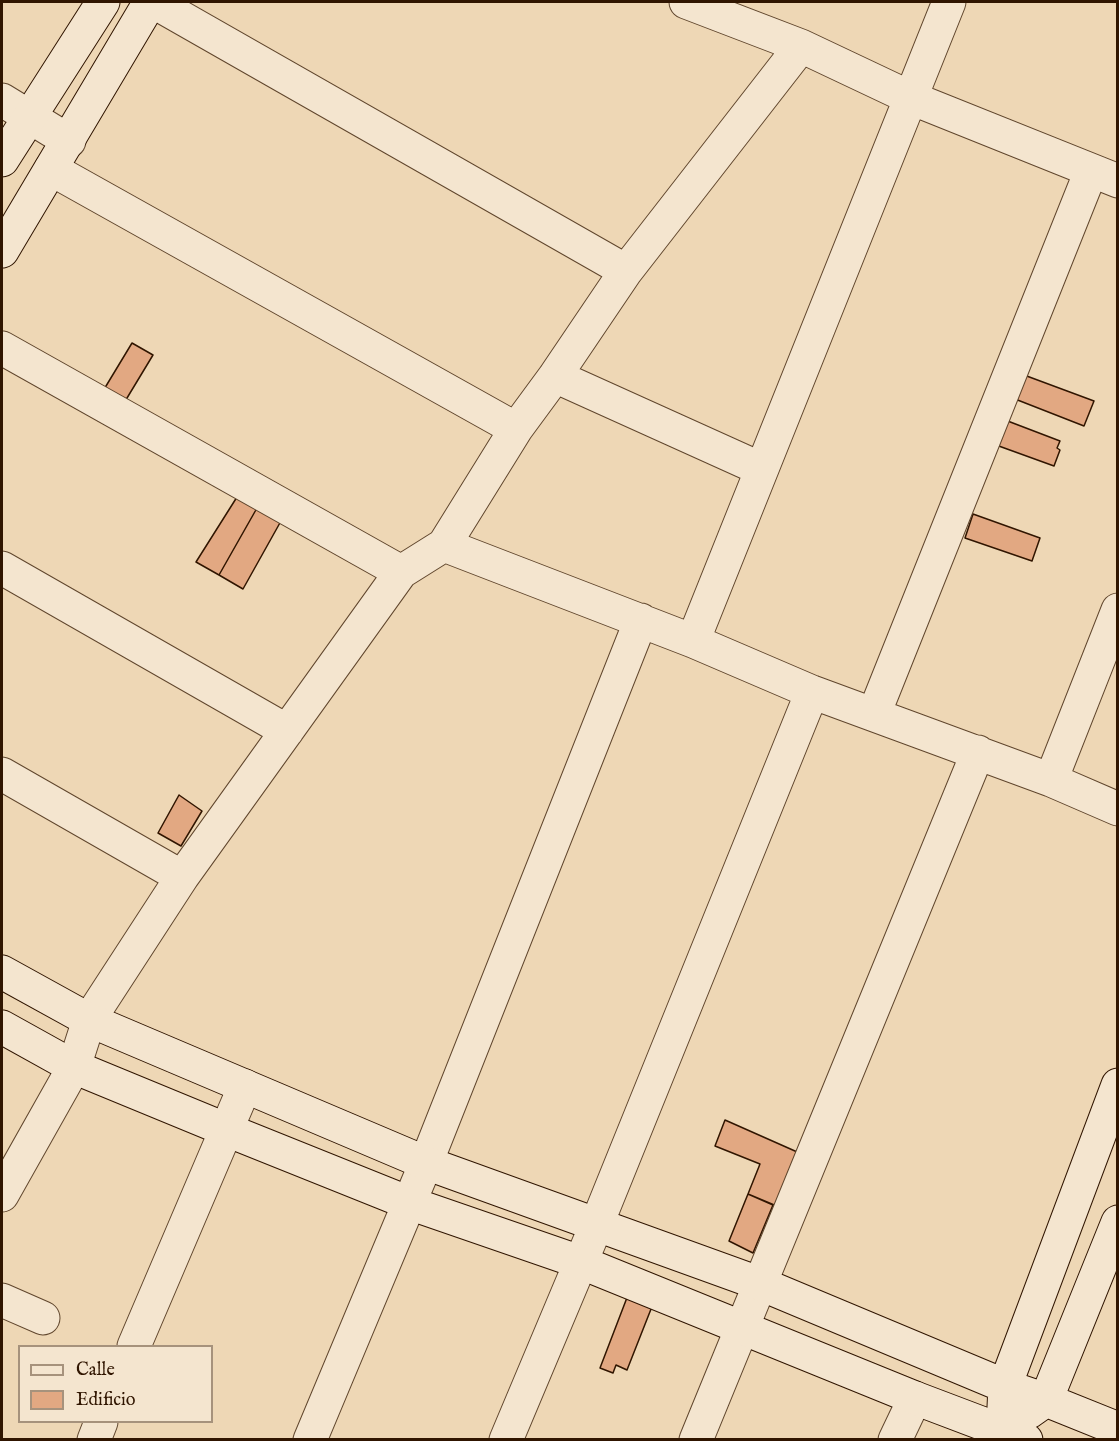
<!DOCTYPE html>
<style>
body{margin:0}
#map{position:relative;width:1119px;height:1441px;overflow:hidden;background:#eed7b5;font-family:"IM FELL English",serif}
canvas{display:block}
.frame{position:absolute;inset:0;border:3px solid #301500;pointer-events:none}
.legend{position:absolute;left:18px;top:1345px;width:195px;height:78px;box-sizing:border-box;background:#f4e5cf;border:2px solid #a6927c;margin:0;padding:8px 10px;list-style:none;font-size:18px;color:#301500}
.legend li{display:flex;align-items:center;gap:12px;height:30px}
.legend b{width:30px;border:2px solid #a6927c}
</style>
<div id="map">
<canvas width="1119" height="1441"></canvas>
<div class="frame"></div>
<ul class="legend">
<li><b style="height:8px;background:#f4e5cf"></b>Calle</li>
<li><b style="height:16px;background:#e2a882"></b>Edificio</li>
</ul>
</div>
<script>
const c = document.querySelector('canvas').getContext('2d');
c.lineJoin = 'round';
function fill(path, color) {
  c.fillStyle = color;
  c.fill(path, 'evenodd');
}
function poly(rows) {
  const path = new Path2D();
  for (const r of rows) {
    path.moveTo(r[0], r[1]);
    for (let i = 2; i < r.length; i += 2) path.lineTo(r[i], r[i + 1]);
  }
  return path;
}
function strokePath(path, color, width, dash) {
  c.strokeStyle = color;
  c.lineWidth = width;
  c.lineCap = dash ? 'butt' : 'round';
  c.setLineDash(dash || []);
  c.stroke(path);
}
const building = poly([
 [132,343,153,355,124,403,103,391,132,343],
 [1024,375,1094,401,1084,426,1015,399,1024,375],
 [1005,420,1060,441,1057,448,1060,450,1054,466,996,445,1005,420],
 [237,497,257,508,219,575,196,562,237,497],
 [257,508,281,521,243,589,219,575,257,508],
 [973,514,1040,538,1032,561,965,538,973,514],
 [179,795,202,811,181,846,158,833,179,795],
 [725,1120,804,1155,779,1207,748,1194,760,1164,715,1146,725,1120],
 [748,1194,773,1205,753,1253,729,1241,748,1194],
 [628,1295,653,1304,627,1370,616,1365,613,1373,600,1368,628,1295]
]);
const street = poly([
 [154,2,626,271],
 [686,2,801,46,911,98,1118,181],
 [2,100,69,141],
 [51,169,516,429],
 [2,348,401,572],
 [555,376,761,469],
 [444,545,693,641,812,692,1051,780,1118,809],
 [2,568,287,731],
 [693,641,949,2],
 [874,714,1091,171],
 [2,774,182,877],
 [1051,780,1118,610],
 [2,1195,74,1067,89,1020,182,877,401,572,444,545,516,429,555,376,626,271,801,46],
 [2,1300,43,1318],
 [134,1346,245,1086],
 [94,1440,101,1422],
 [310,1440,426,1163,641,620],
 [506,1440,596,1226,812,692],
 [696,1440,978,752],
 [895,1440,915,1398]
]);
const secondary = poly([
 [2,160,103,2],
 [2,251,150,2],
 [2,972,89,1020,426,1163,761,1284,1005,1386,1046,1400,1118,1429],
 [2,1027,74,1067,227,1130,409,1203,580,1262,915,1398,1026,1440],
 [1004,1407,1005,1386,1118,1085],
 [1029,1412,1046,1400,1118,1222]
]);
fill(building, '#e2a882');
strokePath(building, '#301500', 1.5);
strokePath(street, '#60462d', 35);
strokePath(secondary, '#301500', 35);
strokePath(street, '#f4e5cf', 33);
strokePath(secondary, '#f4e5cf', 33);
</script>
